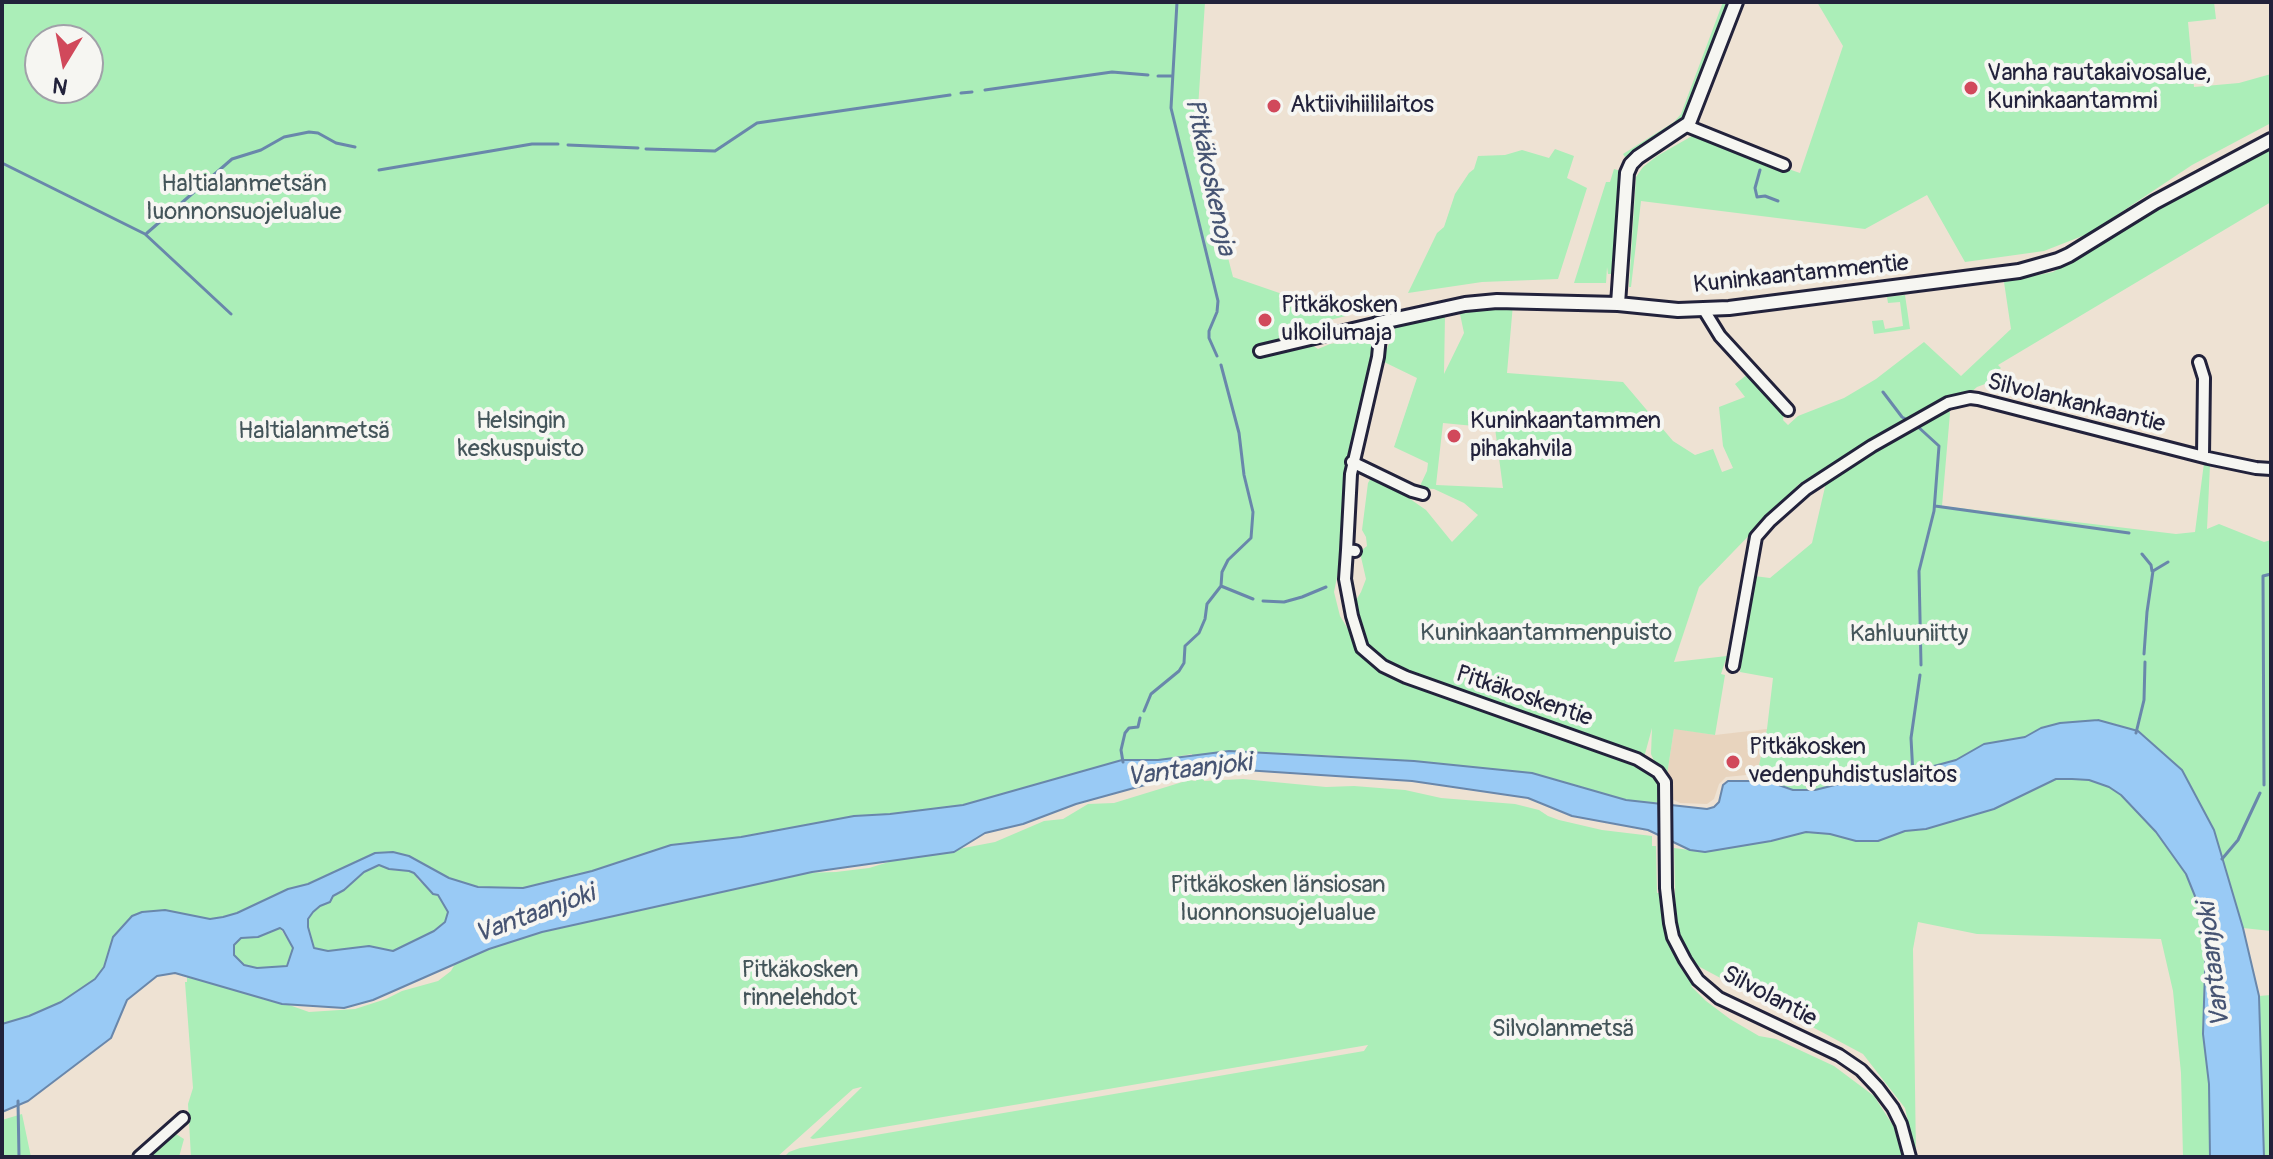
<!DOCTYPE html>
<meta charset="utf-8">
<style>
body{margin:0}
#map{position:relative;width:2273px;height:1159px;overflow:hidden;background:#eee2d3;font-family:Pangolin,sans-serif}
canvas{display:block}
.frame{position:absolute;inset:0;border:4px solid #22223b;pointer-events:none}
.north{position:absolute;left:24px;top:24px;width:80px;height:80px;box-sizing:border-box;background:#f6f6f2;border:2px solid #a1a1a9;border-radius:50%;rotate:190deg;font-size:22px;font-weight:700;line-height:32px;text-align:center;color:#22223b}
.north::after{content:'';display:block;margin:auto;width:28px;height:36px;background:#d1495b;clip-path:polygon(50% 0,100% 100%,50% 72%,0 100%)}
</style>
<div id="map">
<canvas width="2273" height="1159"></canvas>
<div class="frame"></div>
<div class="north">N</div>
</div>
<script>
const c = document.querySelector('canvas').getContext('2d');
c.lineJoin = 'round';
function fill(path, color) {
  c.fillStyle = color;
  c.fill(path, 'evenodd');
}
function poly(rows) {
  const path = new Path2D();
  for (const r of rows) {
    path.moveTo(r[0], r[1]);
    for (let i = 2; i < r.length; i += 2) path.lineTo(r[i], r[i + 1]);
  }
  return path;
}
function strokePath(path, color, width, dash) {
  c.strokeStyle = color;
  c.lineWidth = width;
  c.lineCap = dash ? 'butt' : 'round';
  c.setLineDash(dash || []);
  c.stroke(path);
}
function drawText(font, color, halo, rows, align = 'center') {
  c.font = font + ' Pangolin,sans-serif';
  c.lineWidth = 8;
  c.setLineDash([]);
  c.textBaseline = 'middle';
  c.strokeStyle = halo;
  c.fillStyle = color;
  for (const [text, x, y, turn = 0] of rows) {
    c.save();
    c.translate(x, y);
    c.rotate((+turn || 0) * Math.PI / 180);
    c.textAlign = isNaN(turn) ? turn : align;
    if (halo) c.strokeText(text, 0, 0);
    c.fillText(text, 0, 0);
    c.restore();
  }
}
const built = poly([
 [1674,728,1715,735,1767,729,1757,774,1726,777,1719,784,1714,799,1707,804,1680,803,1670,798,1667,775]
]);
const green = poly([
 [2,2,1205,2,1198,108,1211,192,1233,277,1346,316,1290,330,1318,349,1330,344,1351,340,1374,345,1346,465,1340,562,1334,592,1340,616,1351,634,1365,632,1355,602,1361,592,1366,579,1361,557,1362,550,1367,546,1366,537,1362,530,1368,483,1372,476,1377,476,1426,510,1452,542,1478,515,1464,503,1434,489,1419,488,1427,471,1428,463,1394,447,1417,378,1382,361,1396,326,1445,315,1444,374,1464,333,1460,314,1476,307,1513,304,1507,373,1623,382,1673,441,1695,455,1713,449,1722,472,1733,468,1723,446,1719,407,1745,397,1735,384,1748,374,1776,402,1784,414,1783,420,1788,425,1798,416,1844,398,1876,379,1924,342,1961,376,2011,329,2004,282,2053,272,2211,179,2271,149,2271,202,1998,365,2001,368,1985,384,1977,387,1970,393,1944,399,1864,447,1862,445,1799,484,1699,587,1674,662,1727,656,1721,674,1725,675,1715,735,1674,729,1667,775,1655,763,1651,754,1652,728,1642,765,1659,776,1663,788,1659,803,1626,800,1532,773,1414,761,1319,755,1229,751,1200,755,1204,781,1243,779,1326,787,1354,786,1405,790,1441,798,1515,804,1539,810,1548,816,1559,820,1602,830,1652,836,1652,846,1656,846,1657,893,1662,893,1667,938,1680,967,1697,984,1691,986,1706,1001,1730,1019,1759,1036,1776,1039,1834,1066,1874,1096,1894,1127,1903,1157,784,1157,789,1152,800,1148,1364,1051,1368,1045,813,1139,810,1138,862,1087,861,1087,853,1089,777,1157,191,1157,188,1104,193,1088,185,982,187,982,187,969,309,1012,355,1009,386,999,402,991,438,981,451,971,456,962,522,936,804,873,836,872,869,868,905,857,943,852,995,842,1044,821,1063,819,1088,804,1114,803,1189,780,1196,781,1192,754,1158,760,1122,760,963,805,890,814,854,816,741,837,671,845,592,871,523,888,478,887,449,878,409,856,288,889,237,913,223,917,210,919,164,910,142,912,132,916,104,967,95,979,61,1002,29,1016,2,1024],
 [40,40,88,40,88,88,40,88],
 [1443,423,1495,428,1503,488,1436,485],
 [1723,2,1728,2,1685,117,1682,121,1627,160,1623,154,1674,122,1681,114],
 [1817,2,2214,2,2216,19,2188,22,2194,87,2239,83,2271,74,2271,123,2192,165,2090,233,2044,251,1965,262,1927,195,1865,229,1641,201,1631,287,1629,287,1636,177,1643,167,1657,156,1692,136,1800,173,1843,46],
 [1555,149,1574,156,1567,178,1587,188,1558,279,1482,282,1408,293,1437,233,1444,227,1455,194,1469,173,1474,169,1478,156,1505,155,1522,150,1549,158],
 [1614,169,1621,171,1615,274,1608,274,1607,267,1606,283,1574,283,1606,182,1610,182],
 [1905,295,1910,329,1874,334,1872,321,1883,320,1885,329,1903,326,1900,302,1888,303,1887,297],
 [1947,407,1950,413,1942,506,2176,534,2195,532,2204,463,2210,465,2207,529,2219,524,2264,542,2271,540,2271,931,2243,928,2214,830,2138,731,2115,724,2098,720,2041,728,2025,737,1984,744,1956,760,1908,773,1851,781,1815,790,1793,790,1767,781,1754,780,1757,774,1767,729,1773,678,1740,672,1754,576,1770,578,1812,543,1825,487,1824,482],
 [2056,779,2089,780,2109,787,2121,795,2156,832,2186,874,2201,911,2206,939,2203,1034,2209,1084,2210,1157,2183,1157,2181,1073,2173,991,2161,939,1977,934,1918,922,1913,949,1916,1157,1905,1108,1863,1054,1698,966,1676,936,1674,848,1705,852,1771,841,1806,832,1830,834,1856,841,1878,841,1905,831,1927,829,1994,809],
 [379,865,393,870,409,871,414,873,419,881,438,895,448,912,445,922,434,931,393,951,369,946,328,951,314,948,308,927,308,919,313,912,320,906,330,902,333,896,343,890,364,872],
 [280,928,293,948,293,952,289,958,287,966,257,968,244,965,234,955,234,945,241,938,258,937],
 [2271,995,2271,1157,2264,1157,2259,996],
 [22,1114,31,1157,2,1157,2,1120],
 [176,1134,184,1139,179,1157,146,1157,169,1136]
]);
const water = poly([
 [2098,720,2138,731,2182,770,2214,830,2243,928,2259,996,2264,1157,2210,1157,2209,1084,2203,1034,2206,939,2201,911,2186,874,2156,832,2121,795,2109,787,2089,780,2072,779,2056,779,1994,809,1926,829,1905,831,1878,841,1856,841,1830,834,1806,832,1771,841,1705,852,1690,850,1648,830,1572,816,1528,798,1412,781,1229,769,1174,777,1076,804,1023,824,985,833,954,852,812,872,542,932,489,949,373,1000,344,1008,282,1004,175,973,157,976,127,1000,111,1038,28,1101,2,1112,2,1024,29,1016,61,1002,95,979,104,967,113,937,132,916,142,912,165,910,210,919,223,917,237,913,288,889,308,884,375,853,393,852,409,856,449,878,478,887,523,888,592,871,671,845,741,837,854,816,890,814,963,805,1122,760,1158,760,1229,751,1414,761,1532,773,1626,800,1707,809,1714,807,1719,802,1723,785,1728,781,1767,781,1793,790,1815,790,1851,781,1908,773,1956,760,1984,744,2025,737,2041,728,2060,723,2098,720],
 [379,865,389,869,409,871,414,873,433,894,438,895,448,912,445,922,434,931,393,951,369,946,328,951,314,948,308,927,308,919,313,912,320,906,330,902,333,896,344,890,364,872,379,865],
 [280,928,283,930,293,948,287,966,257,968,244,965,234,955,234,945,241,938,258,937,280,928]
]);
const stream = poly([
 [1177,2,1171,108,1218,301,1217,312,1209,331,1209,338,1217,356],
 [1158,76,1171,76],
 [985,90,1112,72,1148,75],
 [961,93,972,92],
 [568,145,638,148],
 [646,149,715,151,757,123,950,95],
 [2,163,145,234,231,314],
 [379,170,532,144,558,144],
 [1760,170,1755,188,1757,197,1765,196,1778,201],
 [147,233,232,159,261,150,284,137,309,132,318,133,336,143,355,147],
 [1883,392,1902,417,1909,421],
 [1916,425,1939,446,1934,511,1919,571,1921,665],
 [1935,506,2129,533],
 [2142,554,2151,565,2152,571],
 [1221,586,1253,599],
 [1263,601,1284,602,1302,597,1326,587],
 [2144,654,2147,612,2153,571,2168,562],
 [1144,711,1151,694,1179,671,1184,663,1185,646,1199,633,1205,619,1207,604,1221,586,1222,572,1228,560,1251,538,1253,512,1244,475,1239,433,1221,365],
 [2136,733,2144,700,2145,662],
 [1123,762,1121,750,1125,733,1129,728,1138,727,1140,718],
 [1913,775,1911,738,1920,675],
 [2264,785,2263,576,2271,574],
 [2222,859,2238,840,2260,793],
 [18,1101,19,1157]
]);
const minor = poly([
 [1687,126,1784,165],
 [1704,310,1720,336,1788,410],
 [1260,351,1378,323,1380,337,1378,357,1351,474,1347,550,1355,551],
 [2199,362,2204,378,2203,456],
 [1352,462,1412,491,1423,494],
 [1347,550,1345,579,1352,616,1362,648,1383,666,1406,677,1637,759,1658,772,1665,782,1666,888,1670,923,1673,937,1685,960,1698,980,1719,998,1839,1055,1861,1070,1878,1088,1893,1108,1901,1124,1910,1157],
 [1733,666,1756,537,1770,521,1806,489,1872,446,1948,403,1970,398,1978,399,2208,458,2256,468,2271,469],
 [139,1157,183,1118]
]);
const tertiary = poly([
 [1618,304,1627,173,1631,164,1638,157,1689,123,1736,2],
 [1378,323,1465,304,1497,301,1618,304,1678,310,1729,308,2019,271,2058,260,2069,255,2155,202,2271,140]
]);
const markers = [
 [1971,88,8,"#d1495b"],
 [1274,106,8,"#d1495b"],
 [1265,320,8,"#d1495b"],
 [1454,436,8,"#d1495b"],
 [1733,762,8,"#d1495b"]
];
const poiNames = [
 ["Vanha rautakaivosalue,",1987,74],
 ["Kuninkaantammi",1987,102],
 ["Aktiivihiililaitos",1290,106],
 ["Pitkäkosken",1281,306],
 ["ulkoilumaja",1281,334],
 ["Kuninkaantammen",1470,422],
 ["pihakahvila",1470,450],
 ["Pitkäkosken",1749,748],
 ["vedenpuhdistuslaitos",1749,776]
];
const parkNames = [
 ["Haltialanmetsän",244,185],
 ["luonnonsuojelualue",244,213],
 ["Helsingin",521,422],
 ["keskuspuisto",521,450],
 ["Haltialanmetsä",314,432],
 ["Kuninkaantammenpuisto",1546,634],
 ["Kahluuniitty",1909,635],
 ["Pitkäkosken länsiosan",1278,886],
 ["luonnonsuojelualue",1278,914],
 ["Pitkäkosken",800,971],
 ["rinnelehdot",800,999],
 ["Silvolanmetsä",1563,1030]
];
const streetNames = [
 ["Kuninkaantammentie",1801,275,-6],
 ["Silvolankankaantie",2076,404,14],
 ["Pitkäkoskentie",1524,697,19],
 ["Silvolantie",1769,997,28]
];
const waterNames = [
 ["Pitkäkoskenoja",1209,177,78],
 ["Vantaanjoki",1189,771,-7],
 ["Vantaanjoki",535,915,-20],
 ["Vantaanjoki",2215,965,-97]
];
fill(built, '#e8d4be');
fill(green, '#abeeb8');
fill(water, '#99caf5');
strokePath(water, '#6987ab', 2);
strokePath(stream, '#6987ab', 3);
strokePath(minor, '#22223b', 16);
strokePath(tertiary, '#22223b', 18);
strokePath(minor, '#f6f6f2', 10);
strokePath(tertiary, '#f6f6f2', 12);
for (const [x, y, r, color] of markers) {
  const dot = new Path2D();
  dot.arc(x, y, r, 0, 2 * Math.PI);
  c.fillStyle = color;
  c.fill(dot);
  strokePath(dot, '#f6f6f2', 3);
}
drawText('24px', '#22223b', '#f6f6f2', poiNames, 'left');
drawText('24px', '#44555a', '#f6f6f2', parkNames);
drawText('24px', '#22223b', '#f6f6f2', streetNames);
drawText('italic 26px', '#465473', '#f6f6f2', waterNames);
</script>
